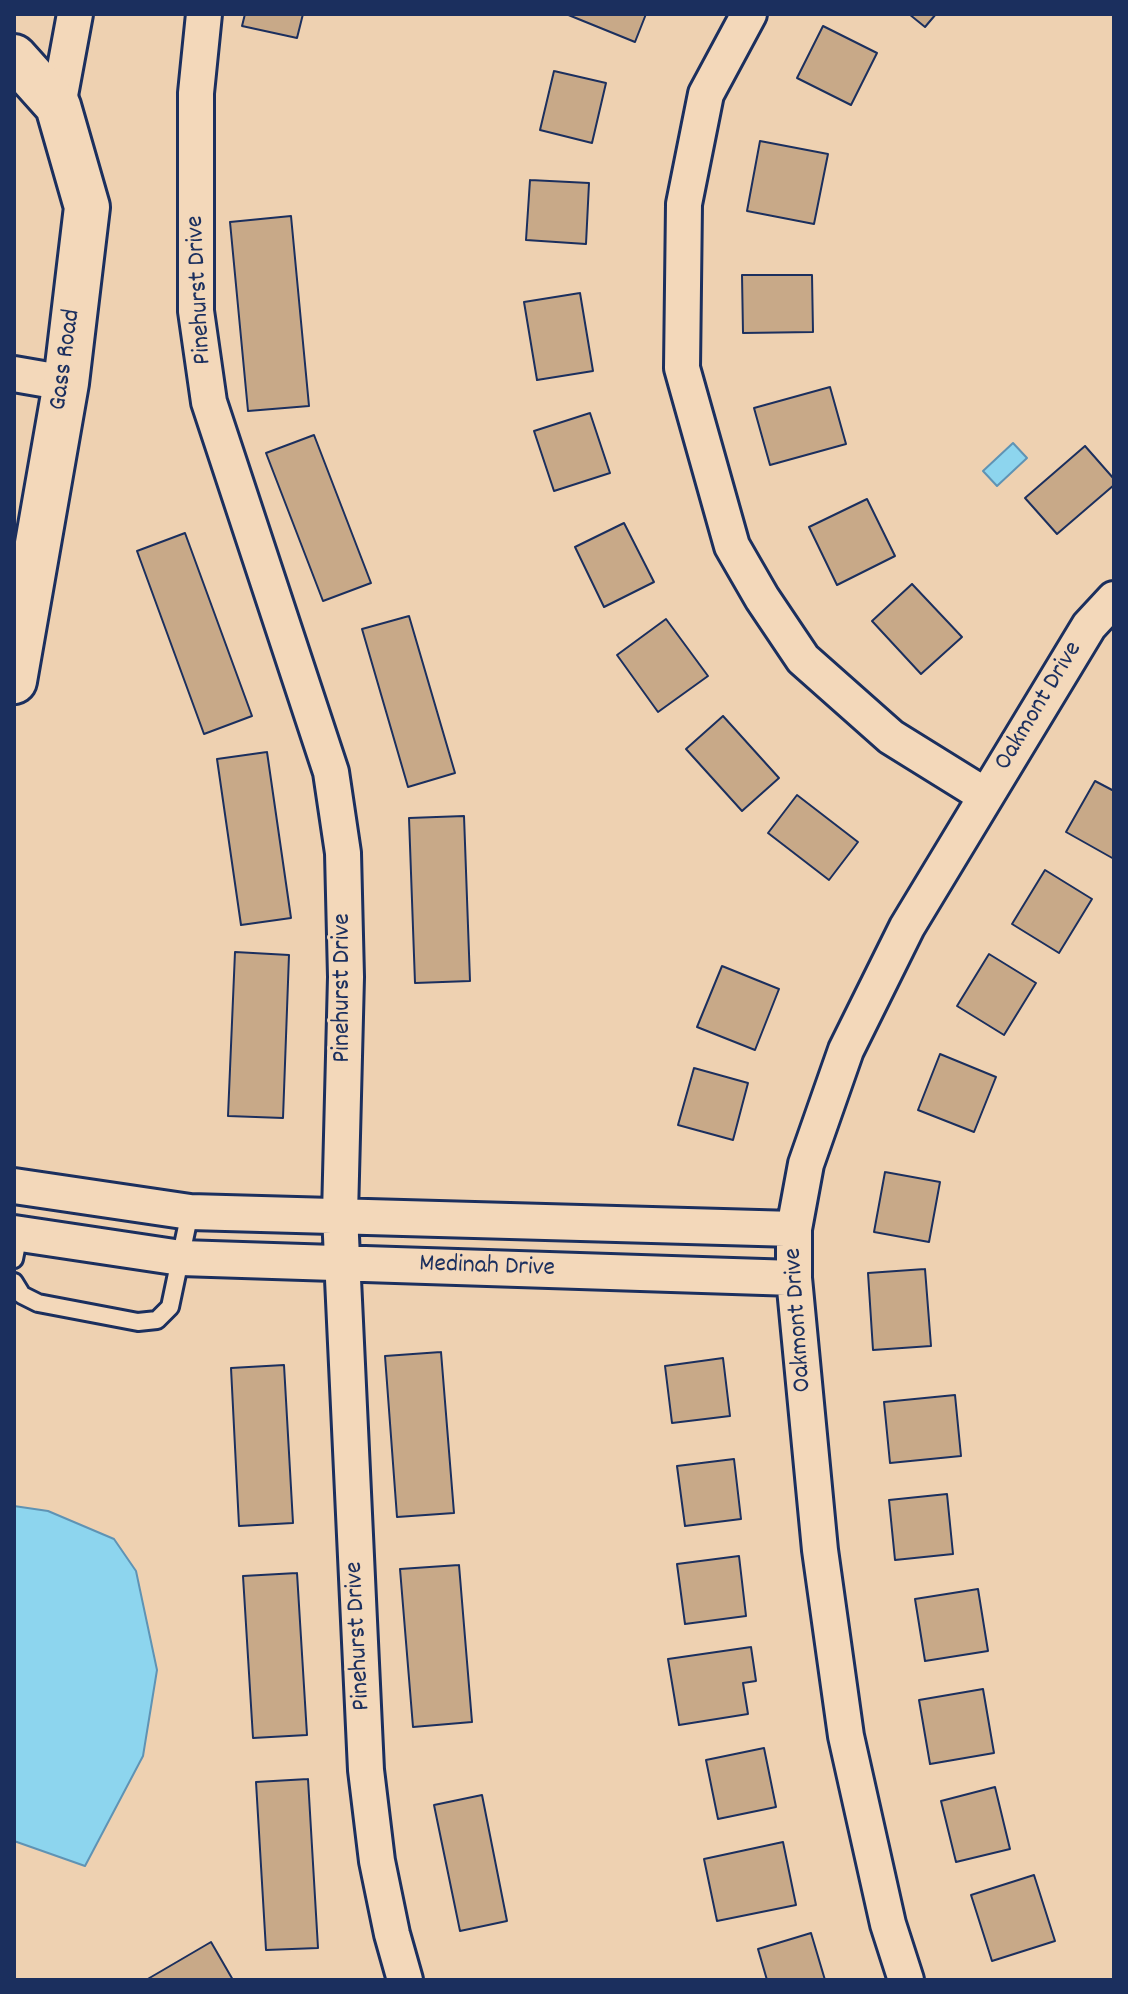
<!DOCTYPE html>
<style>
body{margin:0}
#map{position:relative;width:1128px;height:1994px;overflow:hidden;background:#eed1b1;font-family:Dekko,sans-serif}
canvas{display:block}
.frame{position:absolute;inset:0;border:16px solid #1b2f5e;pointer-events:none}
</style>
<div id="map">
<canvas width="1128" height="1994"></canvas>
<div class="frame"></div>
</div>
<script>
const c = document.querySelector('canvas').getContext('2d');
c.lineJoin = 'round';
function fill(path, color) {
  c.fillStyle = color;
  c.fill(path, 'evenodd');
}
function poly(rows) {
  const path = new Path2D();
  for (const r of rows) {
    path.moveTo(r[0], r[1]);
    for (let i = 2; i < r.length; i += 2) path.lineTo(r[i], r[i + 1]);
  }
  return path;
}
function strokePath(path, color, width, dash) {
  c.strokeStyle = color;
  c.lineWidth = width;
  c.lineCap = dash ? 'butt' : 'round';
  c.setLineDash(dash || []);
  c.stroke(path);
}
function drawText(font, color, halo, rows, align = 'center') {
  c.font = font + ' Dekko,sans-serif';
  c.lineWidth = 6;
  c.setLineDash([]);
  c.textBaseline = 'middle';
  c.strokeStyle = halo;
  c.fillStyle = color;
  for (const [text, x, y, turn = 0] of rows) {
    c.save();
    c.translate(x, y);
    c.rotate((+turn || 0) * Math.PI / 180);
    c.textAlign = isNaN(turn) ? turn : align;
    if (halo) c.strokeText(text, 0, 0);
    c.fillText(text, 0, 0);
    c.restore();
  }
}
const water = poly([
 [1013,443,1027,458,997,486,983,471,1013,443],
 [14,1506,48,1511,114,1539,136,1571,157,1670,143,1756,85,1866,14,1841,14,1506]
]);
const building = poly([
 [245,14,303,14,297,38,242,26,245,14],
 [566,14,646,14,635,42,566,14],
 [909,14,936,14,925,27,909,14],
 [823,26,877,53,851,105,797,78,823,26],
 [554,71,606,83,592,143,540,130,554,71],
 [760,141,828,154,814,224,747,211,760,141],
 [530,180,589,183,586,244,526,240,530,180],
 [291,216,309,406,248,411,230,222,291,216],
 [742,275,812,275,813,332,743,333,742,275],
 [580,293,593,371,537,380,524,302,580,293],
 [830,387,846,444,770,465,754,408,830,387],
 [590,413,610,473,554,491,534,431,590,413],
 [314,435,371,583,323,601,266,453,314,435],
 [1085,446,1114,479,1114,485,1057,534,1025,498,1085,446],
 [867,499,895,556,837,585,809,527,867,499],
 [624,523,654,582,604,607,575,547,624,523],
 [185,533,252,716,204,734,137,551,185,533],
 [912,584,962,637,921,674,872,621,912,584],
 [409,616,455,773,408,787,362,629,409,616],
 [666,619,708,676,658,712,617,655,666,619],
 [723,716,779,778,742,811,686,749,723,716],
 [267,752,291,918,241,925,217,759,267,752],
 [1095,781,1114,791,1114,859,1066,832,1095,781],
 [797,795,858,842,829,880,768,833,797,795],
 [464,816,470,981,415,983,409,818,464,816],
 [1045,870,1092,899,1059,953,1012,924,1045,870],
 [235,952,289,955,283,1118,228,1116,235,952],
 [989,954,1036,983,1004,1035,957,1006,989,954],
 [722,966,779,989,755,1050,697,1027,722,966],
 [940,1054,996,1077,974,1132,918,1110,940,1054],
 [694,1068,748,1083,733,1140,678,1125,694,1068],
 [885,1172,940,1182,929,1242,874,1232,885,1172],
 [925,1269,931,1346,873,1350,868,1273,925,1269],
 [441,1352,454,1513,397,1517,385,1356,441,1352],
 [723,1358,730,1416,672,1423,665,1366,723,1358],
 [284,1365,293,1523,239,1526,231,1368,284,1365],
 [955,1395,961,1456,890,1463,884,1402,955,1395],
 [734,1459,741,1519,685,1526,677,1466,734,1459],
 [947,1494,953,1554,895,1560,889,1500,947,1494],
 [739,1556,746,1616,685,1624,677,1564,739,1556],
 [459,1565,472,1722,413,1727,400,1569,459,1565],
 [297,1573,307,1735,253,1738,243,1576,297,1573],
 [978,1589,988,1651,925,1661,915,1599,978,1589],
 [751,1647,756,1681,743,1683,748,1714,679,1725,668,1659,751,1647],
 [983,1689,994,1753,930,1764,919,1700,983,1689],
 [764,1748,776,1807,718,1819,706,1760,764,1748],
 [308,1779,318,1948,266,1950,256,1782,308,1779],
 [995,1787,1010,1849,956,1862,941,1801,995,1787],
 [482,1795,507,1921,460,1931,434,1805,482,1795],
 [783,1842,796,1905,717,1921,704,1859,783,1842],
 [1034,1875,1055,1941,992,1961,971,1895,1034,1875],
 [811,1933,825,1980,767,1980,758,1949,811,1933],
 [211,1942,233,1980,146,1980,211,1942]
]);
const lane = poly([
 [14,1259,19,1234],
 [14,1282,22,1295,38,1303,138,1322,157,1320,170,1307,190,1212]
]);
const street = poly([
 [204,14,196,93,196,311,209,402,331,772,343,853,346,977,340,1215,366,1770,377,1861,392,1934,405,1980],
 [749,14,706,94,684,204,682,368,732,546,762,598,803,659,891,737,986,796],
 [58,106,75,14],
 [14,374,66,383],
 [14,1186,190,1212,794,1229],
 [14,1233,181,1258,794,1278],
 [906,1980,888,1924,846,1736,820,1550,794,1278,794,1229,806,1164,846,1050,907,927,1089,626,1114,599]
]);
const secondary = poly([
 [14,57,58,106,87,207,66,383,14,681]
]);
const streetNames = [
 ["Pinehurst Drive",201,290,-93],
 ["Gass Road",67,360,-82],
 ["Oakmont Drive",1040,707,-59],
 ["Pinehurst Drive",344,988,-90],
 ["Medinah Drive",487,1268,2],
 ["Oakmont Drive",800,1320,-94],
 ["Pinehurst Drive",360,1636,-93]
];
fill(water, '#8dd5ee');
strokePath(water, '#5f93b4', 2);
fill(building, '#c8a988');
strokePath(building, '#1b2f5e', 2);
strokePath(lane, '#1b2f5e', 22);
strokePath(street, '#1b2f5e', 40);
strokePath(secondary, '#1b2f5e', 50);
strokePath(lane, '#f3d8ba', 16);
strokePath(street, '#f3d8ba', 34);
strokePath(secondary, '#f3d8ba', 44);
drawText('26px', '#1b2f5e', '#f3d8ba', streetNames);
</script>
